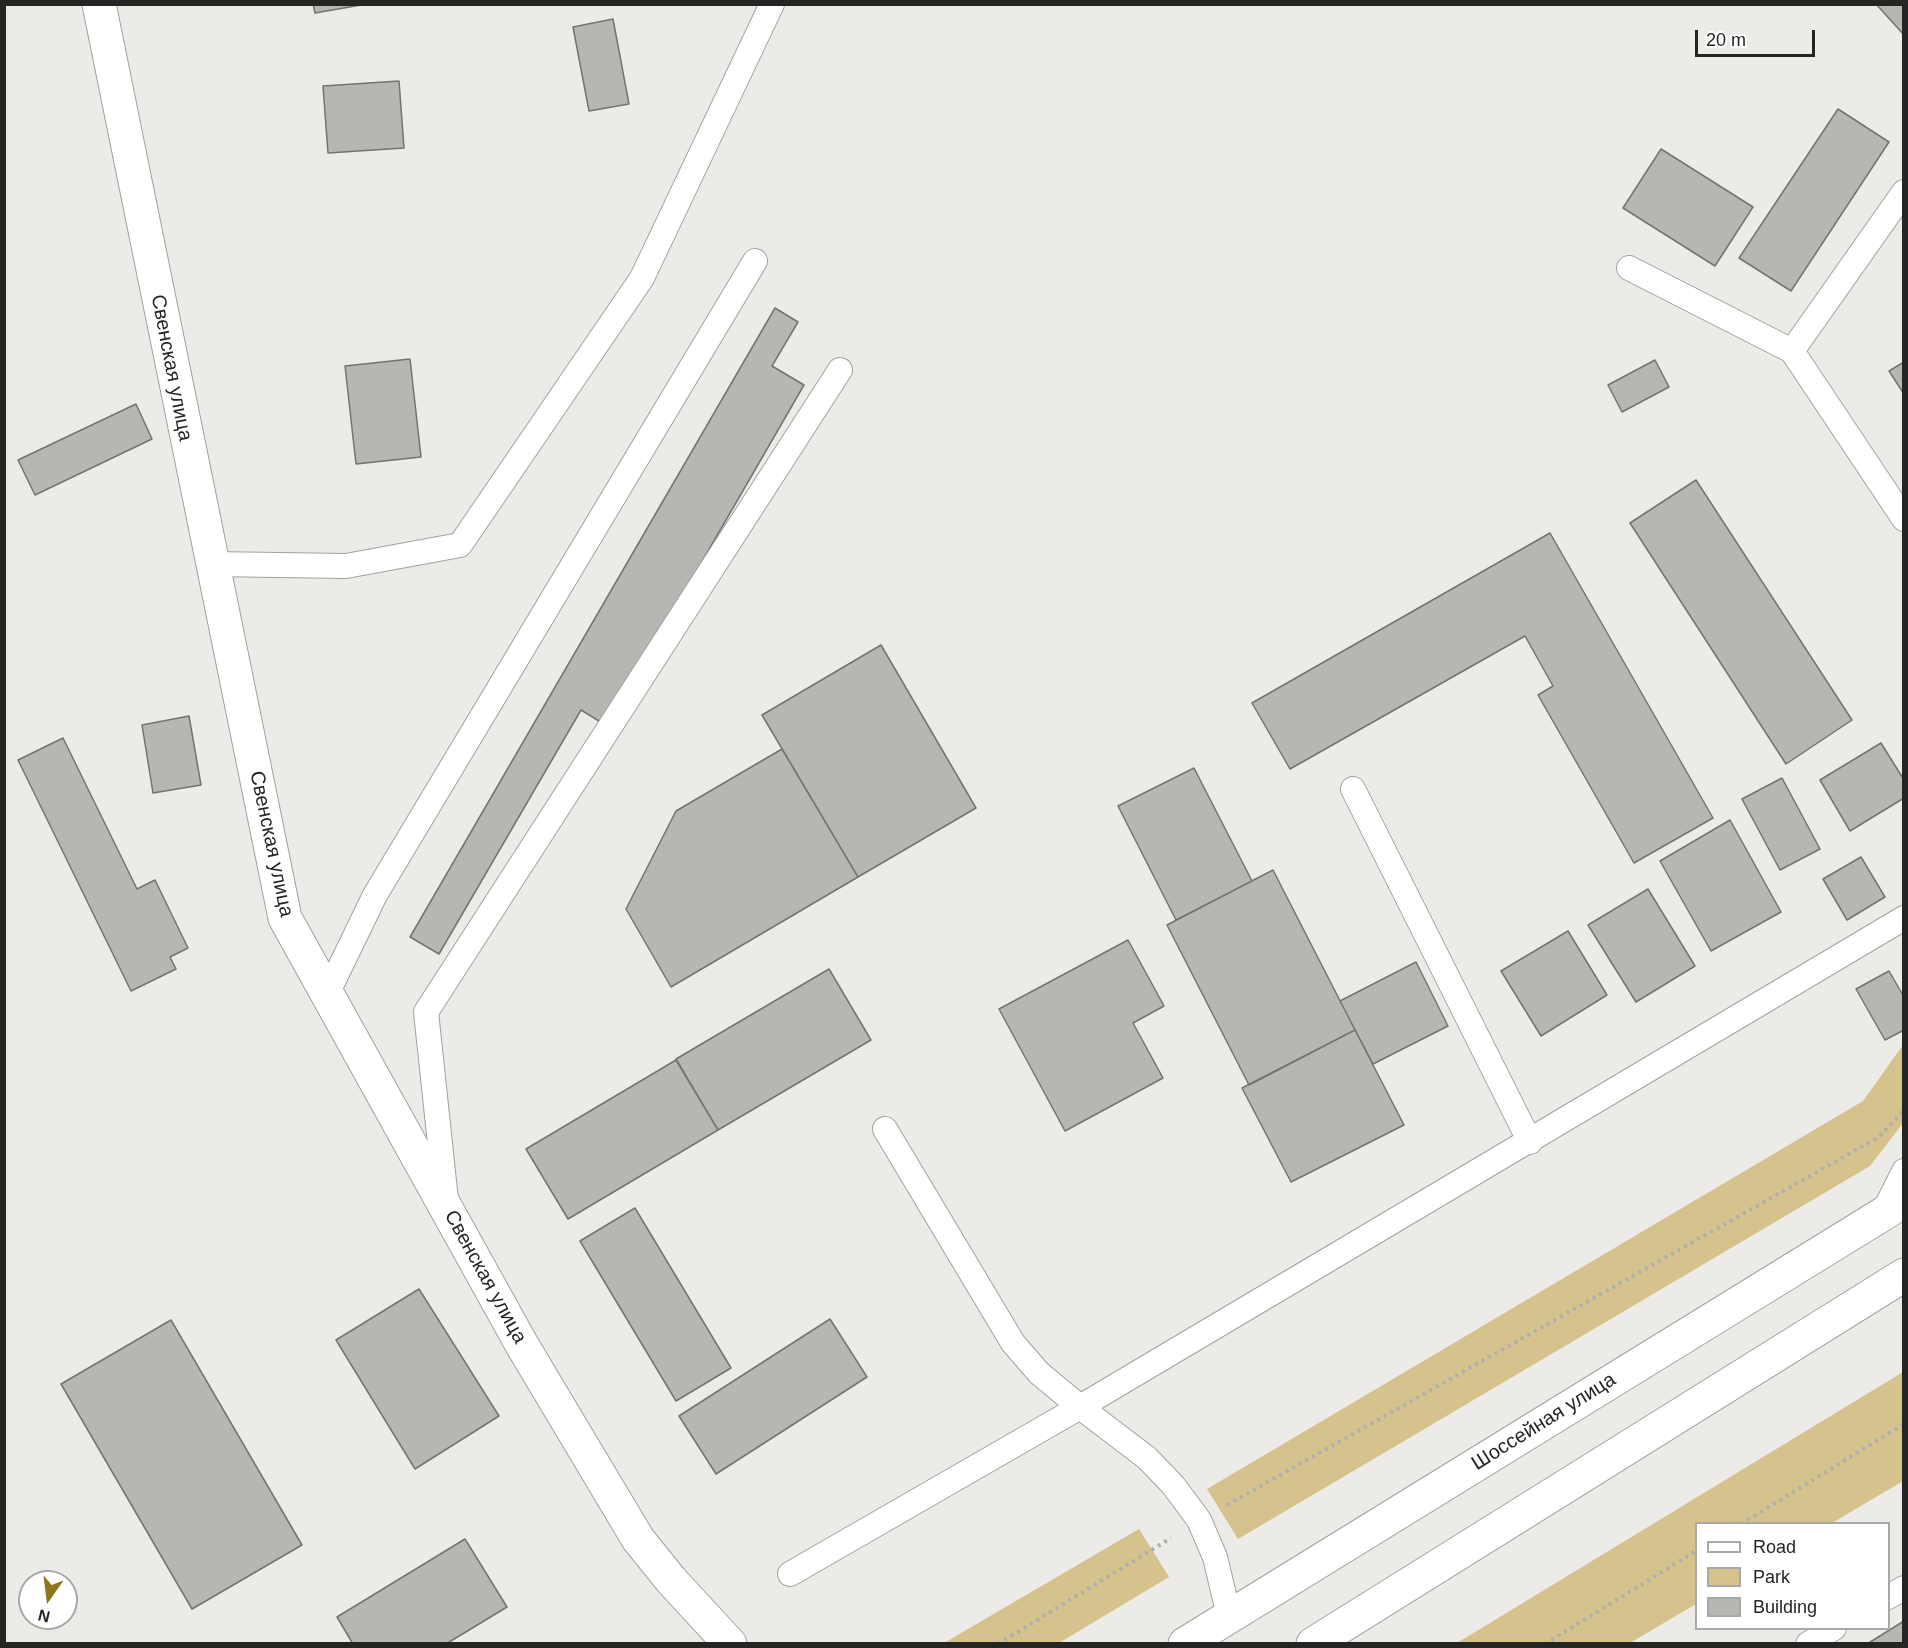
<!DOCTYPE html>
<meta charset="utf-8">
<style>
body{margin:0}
#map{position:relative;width:1908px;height:1648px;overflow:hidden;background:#ecebe7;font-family:Arial,sans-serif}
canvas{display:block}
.frame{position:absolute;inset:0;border:6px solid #252524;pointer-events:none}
.legend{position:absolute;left:1695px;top:1522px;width:195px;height:108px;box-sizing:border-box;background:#fff;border:2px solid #a8a8a7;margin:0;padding:8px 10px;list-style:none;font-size:18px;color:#252524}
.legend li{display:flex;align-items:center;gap:12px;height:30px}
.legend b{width:30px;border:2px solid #a8a8a7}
.north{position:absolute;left:18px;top:1570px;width:60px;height:60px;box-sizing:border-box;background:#fff;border:2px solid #a8a8a7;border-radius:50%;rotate:194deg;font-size:16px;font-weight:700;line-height:24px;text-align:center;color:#252524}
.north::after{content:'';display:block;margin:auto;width:21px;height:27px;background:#90751a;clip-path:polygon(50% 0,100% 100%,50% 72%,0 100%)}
.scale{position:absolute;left:1695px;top:30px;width:120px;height:27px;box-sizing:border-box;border:3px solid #252524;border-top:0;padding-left:8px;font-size:18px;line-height:21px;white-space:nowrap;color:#252524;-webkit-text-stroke:4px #fff;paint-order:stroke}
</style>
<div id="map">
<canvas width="1908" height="1648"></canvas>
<div class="frame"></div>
<ul class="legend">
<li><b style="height:8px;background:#fff"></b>Road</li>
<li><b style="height:16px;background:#d5c28c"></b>Park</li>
<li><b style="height:16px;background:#b7b6b2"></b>Building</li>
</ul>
<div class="north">N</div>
<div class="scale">20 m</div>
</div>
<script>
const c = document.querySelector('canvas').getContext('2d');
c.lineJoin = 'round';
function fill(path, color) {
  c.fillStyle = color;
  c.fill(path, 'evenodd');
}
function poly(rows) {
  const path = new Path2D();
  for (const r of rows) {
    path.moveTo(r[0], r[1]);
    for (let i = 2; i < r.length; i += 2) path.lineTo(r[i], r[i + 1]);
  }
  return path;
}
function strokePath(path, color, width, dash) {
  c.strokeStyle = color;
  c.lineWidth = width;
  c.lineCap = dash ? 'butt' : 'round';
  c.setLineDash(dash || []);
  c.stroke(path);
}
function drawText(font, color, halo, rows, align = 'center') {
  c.font = font + ' Arial,sans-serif';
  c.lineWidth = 6;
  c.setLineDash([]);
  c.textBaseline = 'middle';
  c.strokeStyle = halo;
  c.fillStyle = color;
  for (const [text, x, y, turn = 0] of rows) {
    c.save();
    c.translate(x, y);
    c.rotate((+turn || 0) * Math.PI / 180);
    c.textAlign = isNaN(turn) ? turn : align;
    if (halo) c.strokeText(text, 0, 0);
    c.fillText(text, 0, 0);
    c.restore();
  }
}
const green = poly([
 [1903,1045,1903,1123,1870,1166,1238,1539,1207,1489,1863,1101],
 [1903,1372,1903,1481,1832,1523,1696,1524,1696,1604,1630,1643,1457,1643],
 [1139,1529,1169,1577,1059,1643,944,1643]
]);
const building = poly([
 [313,4,367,4,315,13,313,4],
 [1876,4,1904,4,1904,35,1876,4],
 [613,19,629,104,589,111,573,27,613,19],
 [399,81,404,148,328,153,323,86,399,81],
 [1838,109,1889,142,1791,291,1739,258,1838,109],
 [1661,149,1753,207,1715,266,1623,208,1661,149],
 [775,308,798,322,772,366,804,385,607,726,581,710,439,954,410,937,775,308],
 [410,359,421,457,356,464,345,366,410,359],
 [1655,360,1669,387,1622,412,1608,385,1655,360],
 [1904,362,1904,394,1889,371,1904,362],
 [136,404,152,439,35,495,18,460,136,404],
 [1696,480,1852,720,1786,764,1630,523,1696,480],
 [1550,533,1713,818,1634,863,1538,695,1553,686,1525,636,1290,769,1252,703,1550,533],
 [881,645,976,808,858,877,762,715,881,645],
 [189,716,201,785,153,793,142,725,189,716],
 [63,738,137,889,155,880,188,948,170,957,176,969,131,991,18,760,63,738],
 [1881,743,1904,780,1904,798,1850,831,1820,780,1881,743],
 [782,749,858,877,671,987,626,909,676,811,782,749],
 [1194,768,1252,881,1176,920,1118,806,1194,768],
 [1782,778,1820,849,1780,870,1742,799,1782,778],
 [1730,820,1781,912,1711,951,1660,861,1730,820],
 [1861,857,1885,897,1847,920,1823,879,1861,857],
 [1273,870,1355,1030,1249,1085,1167,925,1273,870],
 [1648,889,1695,966,1636,1002,1588,925,1648,889],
 [1568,931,1607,995,1541,1036,1501,971,1568,931],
 [1128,940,1164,1006,1133,1023,1163,1078,1065,1131,999,1009,1128,940],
 [1416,962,1448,1026,1373,1064,1340,1001,1416,962],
 [829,969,871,1040,718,1130,676,1059,829,969],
 [1889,971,1904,997,1904,1030,1885,1040,1856,989,1889,971],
 [1355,1030,1404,1125,1291,1182,1242,1088,1355,1030],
 [676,1060,718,1130,568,1219,526,1149,676,1060],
 [635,1208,731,1368,676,1401,580,1241,635,1208],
 [419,1289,499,1416,415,1469,336,1340,419,1289],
 [830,1319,867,1377,716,1474,679,1416,830,1319],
 [171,1320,302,1545,192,1609,61,1384,171,1320],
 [465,1539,507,1607,446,1644,353,1644,337,1617,465,1539],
 [1904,1621,1904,1644,1867,1644,1904,1621]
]);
const path = poly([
 [1227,1505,1879,1137,1904,1110],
 [1741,1524,1904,1424],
 [998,1644,1171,1538],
 [1545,1644,1696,1551]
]);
const service = poly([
 [1629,268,1792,351,1904,519],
 [1792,351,1904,192],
 [211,564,346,566,460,545,642,278,772,4],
 [1353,789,1530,1142],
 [327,994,375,895,755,261],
 [446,1200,426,1012,840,370],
 [1883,1213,1904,1171],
 [790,1574,1080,1407,1039,1373,1013,1343,885,1129],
 [1888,1597,1904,1588],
 [1229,1616,1215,1557,1199,1520,1173,1485,1147,1458,1080,1407,1904,918],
 [1808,1644,1834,1628]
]);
const minor = poly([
 [99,4,285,918,522,1345,638,1539,671,1580,730,1644]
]);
const primary = poly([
 [1185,1644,1904,1201],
 [1313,1644,1904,1275]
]);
const streetNames = [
 ["Свенская улица",171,368,79],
 ["Свенская улица",271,844,78],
 ["Свенская улица",485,1277,61],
 ["Шоссейная улица",1544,1422,-32]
];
fill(green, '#d5c28c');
fill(building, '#b7b6b2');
strokePath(building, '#747370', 1.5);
strokePath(service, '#a2a19e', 26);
strokePath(minor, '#a2a19e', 35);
strokePath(primary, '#a2a19e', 35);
strokePath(path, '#afafac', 4, [3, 4.5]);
strokePath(service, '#fff', 24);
strokePath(minor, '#fff', 33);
strokePath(primary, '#fff', 33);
drawText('20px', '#252524', '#fff', streetNames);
</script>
